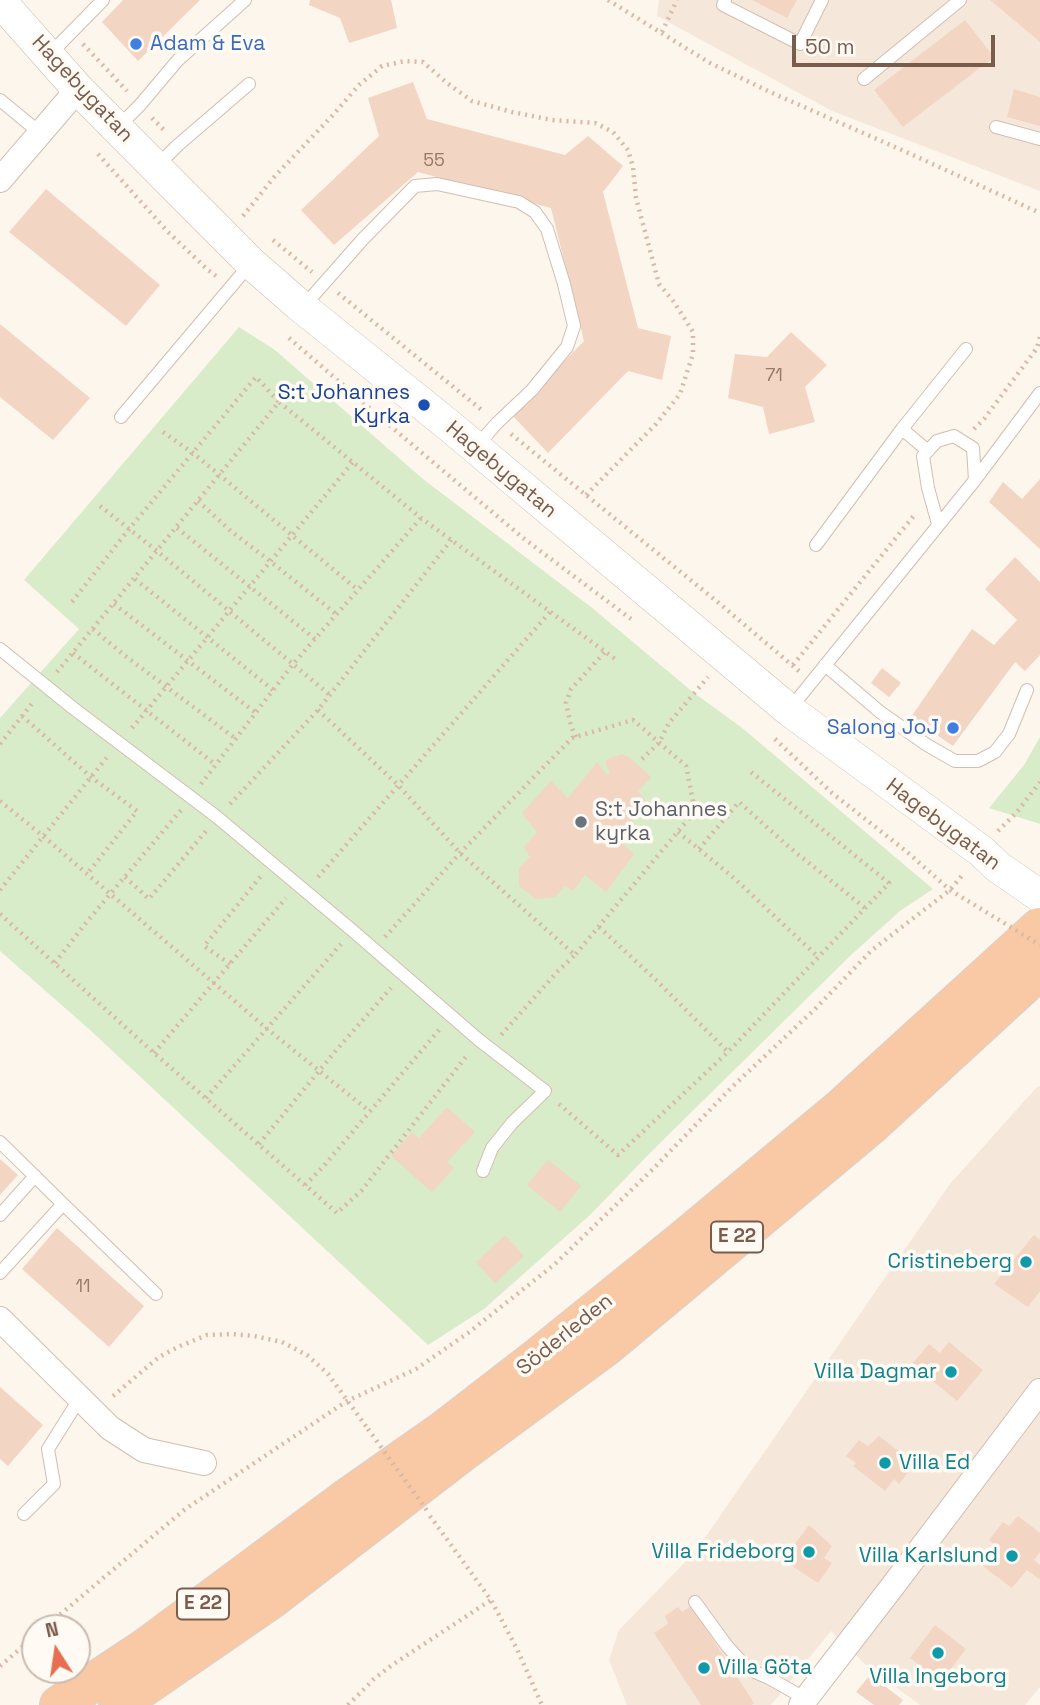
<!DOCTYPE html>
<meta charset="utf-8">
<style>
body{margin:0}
#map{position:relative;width:1040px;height:1705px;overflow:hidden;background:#fdf6ec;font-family:"Space Grotesk",sans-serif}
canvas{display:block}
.north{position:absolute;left:21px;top:1614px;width:70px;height:70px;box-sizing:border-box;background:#fffaf3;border:2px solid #cabbb1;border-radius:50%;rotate:348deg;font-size:19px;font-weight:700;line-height:28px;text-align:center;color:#7a5c4d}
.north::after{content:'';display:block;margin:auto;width:24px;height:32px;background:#e76f51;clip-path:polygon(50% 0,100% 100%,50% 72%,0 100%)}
.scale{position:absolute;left:792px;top:35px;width:203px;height:32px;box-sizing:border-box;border:4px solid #7a5c4d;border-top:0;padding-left:9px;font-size:21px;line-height:24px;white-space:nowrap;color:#7a5c4d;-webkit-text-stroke:5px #fffaf3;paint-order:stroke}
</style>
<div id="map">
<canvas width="1040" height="1705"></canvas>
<div class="north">N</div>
<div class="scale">50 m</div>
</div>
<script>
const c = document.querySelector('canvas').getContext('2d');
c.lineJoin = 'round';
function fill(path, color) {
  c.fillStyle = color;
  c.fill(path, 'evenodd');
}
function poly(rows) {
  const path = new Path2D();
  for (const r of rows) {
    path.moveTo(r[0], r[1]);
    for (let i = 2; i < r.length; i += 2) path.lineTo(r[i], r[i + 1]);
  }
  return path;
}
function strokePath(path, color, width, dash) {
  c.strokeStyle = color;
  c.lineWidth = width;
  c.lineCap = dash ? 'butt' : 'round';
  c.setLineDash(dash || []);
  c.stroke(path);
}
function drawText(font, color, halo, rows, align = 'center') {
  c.font = font + ' "Space Grotesk",sans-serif';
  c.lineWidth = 7;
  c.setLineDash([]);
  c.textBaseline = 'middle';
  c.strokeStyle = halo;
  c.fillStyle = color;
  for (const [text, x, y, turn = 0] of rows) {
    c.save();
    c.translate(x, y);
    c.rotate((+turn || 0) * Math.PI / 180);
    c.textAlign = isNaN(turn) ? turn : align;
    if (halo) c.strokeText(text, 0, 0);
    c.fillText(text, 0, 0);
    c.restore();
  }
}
const residential = poly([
 [659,0,1040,0,1040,191,832,111,657,16],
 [1040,1086,1040,1687,1025,1705,920,1705,864,1663,831,1631,771,1705,627,1705,609,1660,619,1630,695,1552,950,1184,1036,1088]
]);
const green = poly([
 [239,327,275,350,423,479,591,607,694,693,741,727,933,889,900,911,850,956,653,1150,590,1215,484,1309,428,1345,90,1030,0,951,0,718,79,629,24,580],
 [1040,737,1040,824,989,808,1024,765]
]);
const building = poly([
 [123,0,200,0,138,61,102,22],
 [310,0,391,0,397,28,349,43,340,18,309,5],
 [752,0,797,0,787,18],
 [990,0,1040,0,1040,42],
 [965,20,994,57,903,127,874,90],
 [413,82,427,119,565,155,588,136,623,166,603,192,638,328,671,336,662,380,628,371,548,453,512,415,584,341,551,208,418,172,334,245,301,210,379,136,368,98],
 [1014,89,1040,97,1040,126,1007,117],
 [46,189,160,285,126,326,9,232],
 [0,324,90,398,53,440,0,397],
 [791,332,827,365,805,387,815,422,769,434,763,407,728,398,735,354,767,357],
 [1040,479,1040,549,989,502,1003,482,1022,499],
 [1015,557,1040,582,1040,655,1025,671,1015,662,953,746,911,717,972,629,994,645,1017,620,985,589],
 [882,668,901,683,889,697,871,683],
 [621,754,629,757,651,777,638,791,649,805,617,839,634,854,606,892,585,875,573,891,565,886,555,897,536,899,519,886,519,868,530,857,524,847,537,832,522,813,551,781,568,798,597,762,607,775,610,772,606,765,606,760],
 [447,1107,475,1132,447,1162,454,1168,432,1192,391,1156,412,1132,419,1138],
 [0,1159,18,1175,0,1195],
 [548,1160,581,1186,560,1212,527,1185],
 [57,1228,144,1306,109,1347,22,1269],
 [505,1235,524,1256,495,1283,476,1262],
 [1034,1235,1040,1240,1040,1291,1028,1307,994,1284],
 [949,1342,983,1370,957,1401,912,1364,929,1344,940,1353],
 [0,1387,43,1425,8,1466,0,1459],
 [879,1436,915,1464,899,1484,894,1479,885,1491,853,1466,856,1463,846,1456,859,1440,868,1446],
 [1018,1516,1040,1533,1040,1552,1034,1560,1040,1565,1040,1578,1039,1579,1027,1570,1012,1588,980,1564,995,1545,989,1540,1003,1522,1009,1526],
 [809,1525,832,1546,824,1558,832,1563,818,1583,783,1560],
 [691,1606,754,1703,752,1705,701,1705,654,1633,668,1624,665,1616,678,1607,682,1612],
 [935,1625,966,1649,941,1682,910,1658],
 [870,1675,903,1700,899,1705,874,1705,856,1692]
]);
const path = poly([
 [608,0,710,63,770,92,904,151,1040,213],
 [662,32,677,0],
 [83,44,127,91],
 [152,118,166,132],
 [98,154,168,232,208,270,216,276],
 [243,216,275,176,332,116,359,85,382,66,405,61,423,62,447,83,472,101,512,112,552,120,595,123,613,132,628,150,633,167,636,198,659,284,674,302,693,332,693,354,680,394,656,424,586,495],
 [273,240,312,272],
 [338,293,483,411],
 [289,338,389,425,523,538,631,619],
 [974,429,984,419,1037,348,1040,337],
 [163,432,193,453,358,590],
 [511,434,720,604,799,671],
 [198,501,232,532,270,561,336,614],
 [100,506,157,551,330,695],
 [177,528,315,639],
 [135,579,273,690],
 [72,602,129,529,256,377,279,402],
 [114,604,256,713],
 [93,629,124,655,236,739],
 [73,653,216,765],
 [793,665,916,513],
 [57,672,279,402,421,518,618,661],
 [318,710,398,785,460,853,575,955,558,971,501,1035],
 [22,716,91,777,137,811,87,874],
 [132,728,353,462],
 [576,737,571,726,566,703,571,689,605,652],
 [775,739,832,793,906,851,950,890],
 [0,744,34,701],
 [642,759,659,743,669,723,708,677],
 [201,784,293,664,421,518],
 [0,801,43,836,266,1028,369,1111],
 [230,804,318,710,452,539],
 [998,831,1017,812,1040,782],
 [678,832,734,878,818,957],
 [699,849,739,802,789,847,865,908],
 [125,877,149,899,206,831],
 [318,877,550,612],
 [0,890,108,756],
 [0,914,154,1053,337,1213,362,1190,468,1054],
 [599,927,656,980,728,1052],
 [385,937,460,853,572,738,633,720,686,766,695,811,575,955],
 [55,963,85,924,181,810],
 [230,964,204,946,261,876],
 [154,1053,286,898],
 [206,1098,341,944],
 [559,1104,618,1155,728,1052,889,883,751,772],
 [259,1144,333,1054,391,988],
 [305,1185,322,1168,439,1030],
 [113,1396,159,1357,180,1346,207,1335,232,1334,254,1336,282,1342,307,1355,328,1374,368,1429],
 [430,1516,491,1600,517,1649,542,1705],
 [44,1628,184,1510,347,1401,416,1369,468,1333,555,1264,655,1167,732,1087,815,1009,872,950,950,890,964,873],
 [0,1666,35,1636],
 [348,1705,374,1679,392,1665,491,1600]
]);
const service = poly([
 [725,0,723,5,800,44,822,0],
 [49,55,103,0],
 [864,79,960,0],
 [0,100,40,133],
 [996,127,1040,139],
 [117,128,140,105,178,60,245,0],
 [156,167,178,145,249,84],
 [303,307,363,239,415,186,437,184,519,202,535,212,547,229,564,284,574,326,567,347,532,390,497,423,476,447],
 [121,417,251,263],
 [902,429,966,349],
 [975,480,1040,393],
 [816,545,902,429,928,451],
 [0,649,73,708,217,817,353,931,479,1040,545,1091,512,1123,492,1148,483,1171],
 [825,665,880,712,927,745,955,761,978,761,995,752,1009,734,1027,690],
 [789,710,975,480,973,448,954,436,937,441,923,456,928,488,938,524],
 [0,1142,63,1204],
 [0,1215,35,1176],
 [0,1273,63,1204,156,1294],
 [24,1514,54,1484,48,1449,80,1398],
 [695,1602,727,1646,748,1669,769,1678,806,1699]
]);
const minor = poly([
 [0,180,78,89],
 [0,1319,110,1428,144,1450,204,1463],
 [801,1705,892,1587,1040,1391]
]);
const tertiary = poly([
 [0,1,78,89,251,263,299,305,446,423,789,710,981,851,998,867,1040,896]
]);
const trunk = poly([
 [59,1705,145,1648,344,1500,441,1432,538,1357,684,1239,841,1108,1040,927],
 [118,1705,272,1599,463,1452,607,1346,869,1127,1040,970]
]);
const pathBridge = poly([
 [950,890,1040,945],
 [368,1429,428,1512]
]);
const markers = [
 [136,44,7,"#3f7fe0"],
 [424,405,7,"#1a4fb4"],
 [953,728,7,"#3f7fe0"],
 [581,822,7,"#6b7280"],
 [1026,1262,7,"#0f9aa8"],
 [951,1372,7,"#0f9aa8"],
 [885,1463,7,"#0f9aa8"],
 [809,1552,7,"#0f9aa8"],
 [1012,1556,7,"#0f9aa8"],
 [938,1653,7,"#0f9aa8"],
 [704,1668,7,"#0f9aa8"]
];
const numberNames = [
 ["55",434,161],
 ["71",774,376],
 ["11",83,1287]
];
const shields = [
 [737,1237,52],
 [203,1604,52]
];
const shieldNames = [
 ["E 22",737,1237],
 ["E 22",203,1604]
];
const shopNames = [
 ["Adam & Eva",150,44],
 ["Salong JoJ",939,728,"right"]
];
const streetNames = [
 ["Hagebygatan",82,89,47],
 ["Hagebygatan",501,470,40],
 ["Hagebygatan",943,825,37],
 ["Söderleden",565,1335,-39]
];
const transitNames = [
 ["S:t Johannes",410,393],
 ["Kyrka",410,417]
];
const worshipNames = [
 ["S:t Johannes",595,810],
 ["kyrka",595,834]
];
const cultureNames = [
 ["Cristineberg",1012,1262],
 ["Villa Dagmar",937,1372],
 ["Villa Ed",899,1463,"left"],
 ["Villa Frideborg",795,1552],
 ["Villa Karlslund",998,1556],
 ["Villa Göta",718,1668,"left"],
 ["Villa Ingeborg",938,1677,"center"]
];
fill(residential, '#f5e8da');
fill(green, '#d8ecc9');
fill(building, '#f3d5c3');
strokePath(service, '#d1beb0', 14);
strokePath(minor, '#d1beb0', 26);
strokePath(tertiary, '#d1beb0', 33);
strokePath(trunk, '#dad1cd', 40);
strokePath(path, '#d9b8a5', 4.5, [2, 5]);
strokePath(service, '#fff', 12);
strokePath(minor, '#fff', 24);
strokePath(tertiary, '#fff', 32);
strokePath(trunk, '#f9c8a4', 38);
strokePath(pathBridge, '#d9b8a5', 4.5, [2, 5]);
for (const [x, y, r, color] of markers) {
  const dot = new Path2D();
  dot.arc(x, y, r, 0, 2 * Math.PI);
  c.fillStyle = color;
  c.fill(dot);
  strokePath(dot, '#fffaf3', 2.5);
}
drawText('18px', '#987a6a', null, numberNames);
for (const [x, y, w] of shields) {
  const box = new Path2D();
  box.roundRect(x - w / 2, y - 15.5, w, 31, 5);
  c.fillStyle = '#fffaf3';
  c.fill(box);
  strokePath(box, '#7a5c4d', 2);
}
drawText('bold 19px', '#7a5c4d', null, shieldNames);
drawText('21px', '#366cbe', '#fffaf3', shopNames, 'left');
drawText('21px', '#7a5c4d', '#fffaf3', streetNames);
drawText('21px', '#164399', '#fffaf3', transitNames, 'right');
drawText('21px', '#5b616d', '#fffaf3', worshipNames, 'left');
drawText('21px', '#0d838f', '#fffaf3', cultureNames, 'right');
</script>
